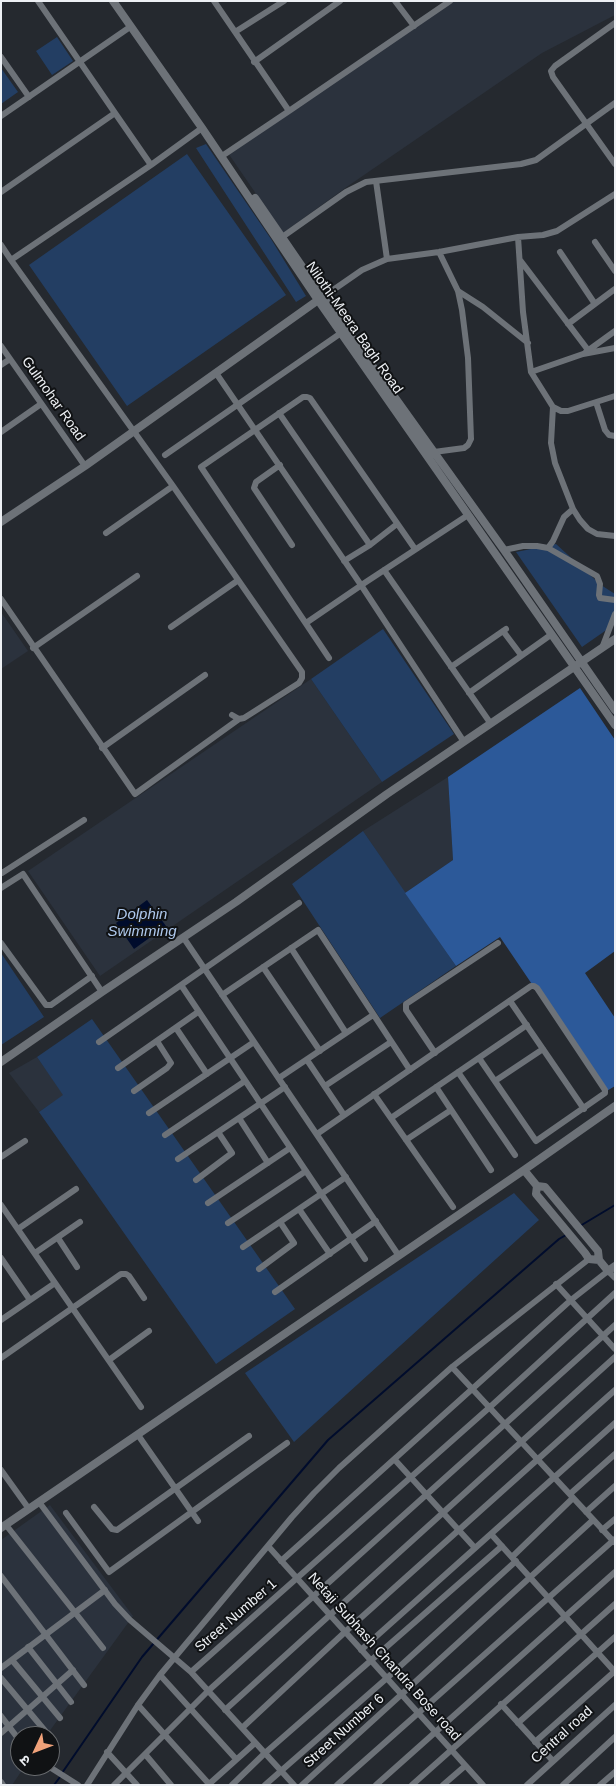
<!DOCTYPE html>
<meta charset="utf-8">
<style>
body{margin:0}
#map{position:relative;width:616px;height:1786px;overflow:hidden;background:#25292f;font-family:Arial,"Noto Sans Devanagari",sans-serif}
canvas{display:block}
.frame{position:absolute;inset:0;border:2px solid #edf0f4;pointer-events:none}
.north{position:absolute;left:10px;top:1726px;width:50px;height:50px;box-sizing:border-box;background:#101214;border:1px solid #686b6e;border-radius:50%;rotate:227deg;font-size:14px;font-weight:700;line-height:20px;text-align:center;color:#edf0f4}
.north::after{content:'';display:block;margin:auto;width:18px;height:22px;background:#f0a27a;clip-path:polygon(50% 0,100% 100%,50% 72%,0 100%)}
</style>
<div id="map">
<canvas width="616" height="1786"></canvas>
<div class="frame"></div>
<div class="north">उ</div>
</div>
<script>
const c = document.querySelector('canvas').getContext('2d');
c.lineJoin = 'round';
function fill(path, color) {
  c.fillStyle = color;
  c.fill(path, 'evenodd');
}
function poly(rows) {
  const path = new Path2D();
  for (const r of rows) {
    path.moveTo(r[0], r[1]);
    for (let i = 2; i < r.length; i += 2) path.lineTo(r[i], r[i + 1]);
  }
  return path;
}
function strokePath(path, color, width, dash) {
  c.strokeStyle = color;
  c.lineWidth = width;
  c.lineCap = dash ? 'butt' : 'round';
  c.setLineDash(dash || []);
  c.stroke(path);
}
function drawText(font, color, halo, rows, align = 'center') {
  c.font = font + ' Arial,sans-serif';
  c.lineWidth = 4;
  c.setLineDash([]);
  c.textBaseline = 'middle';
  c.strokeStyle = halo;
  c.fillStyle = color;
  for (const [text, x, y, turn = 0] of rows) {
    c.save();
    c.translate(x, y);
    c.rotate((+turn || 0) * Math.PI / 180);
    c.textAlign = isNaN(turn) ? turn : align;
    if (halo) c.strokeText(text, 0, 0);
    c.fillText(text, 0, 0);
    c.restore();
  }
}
const built = poly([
 [446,1,615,1,615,15,542,53,348,186,283,233,228,153],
 [1,612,28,651,1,669],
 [311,679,382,782,100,976,28,871],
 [448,777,453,860,405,893,363,831],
 [37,1057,64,1095,39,1112,9,1073],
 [50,1505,133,1616,46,1736,20,1736,20,1766,25,1766,12,1785,1,1785,1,1540]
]);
const green = poly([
 [57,37,73,61,52,75,36,51],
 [1,68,18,92,1,104],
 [206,144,271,239,306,296,296,302,196,148],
 [187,154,286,295,127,406,29,265],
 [556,544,601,585,615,594,615,624,582,647,516,552],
 [383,629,454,734,382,782,311,679],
 [363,831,456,966,380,1018,292,884],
 [1,953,44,1017,1,1045],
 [92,1019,295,1309,216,1364,39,1112,63,1095,37,1057],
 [514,1193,539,1220,294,1442,245,1373]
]);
const forest = poly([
 [580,688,615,740,615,951,585,973,615,1018,615,1086,605,1092,500,937,456,966,405,893,453,860,448,777]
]);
const water = poly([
 [147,900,166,926,134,949,116,923]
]);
const stream = poly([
 [580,1226,615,1205],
 [62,1773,142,1657,328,1440,559,1239,566,1235],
 [54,1785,60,1777]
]);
const minor = poly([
 [214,1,289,111,450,1],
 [395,1,414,26],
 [615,23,555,66,551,71,553,77,615,164],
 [235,32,284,1],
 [1,57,29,97],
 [254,62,340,1],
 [115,113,151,165,202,128],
 [1,116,130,27],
 [225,154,289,111],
 [376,181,387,259],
 [1,192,115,113,38,1],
 [518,237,523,312,531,372,553,407,551,443,555,463,573,509,580,520,588,529,597,534,615,536],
 [278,240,346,192,366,182,521,164,536,160,615,103],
 [595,242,615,271],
 [1,245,11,260,151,165],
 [560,252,595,304],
 [11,260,173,486,302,672,302,678,299,683,244,718,239,719,232,715],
 [520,260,588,350],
 [458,291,483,307,528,343],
 [323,297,362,270,387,259,439,252,518,237,543,235,557,231,615,194],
 [568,324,615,289],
 [1,346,85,466],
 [586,352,615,331],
 [1,365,10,359],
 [531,372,583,354,615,348],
 [216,373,361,585,464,742],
 [596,402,605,430,609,435,615,436],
 [553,407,561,411,568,411,615,396],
 [279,413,370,545],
 [1,432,41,404],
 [431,454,434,452,464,448,468,445,471,439,468,358,462,310,458,291,439,252],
 [165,455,341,333],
 [280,465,256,482,254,488,292,545],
 [106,533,173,486],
 [548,548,553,541,564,517,573,509],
 [504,550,523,546,537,546,548,548,597,576,600,584,599,595,600,598,615,600],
 [344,561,370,545,397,524],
 [384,570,491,724],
 [1,599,135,794,239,719],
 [306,623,366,582,468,515],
 [171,627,237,581],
 [503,631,521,655],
 [33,648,137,576],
 [602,648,615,614],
 [329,658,201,467,303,397,307,397,310,398,415,549],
 [451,667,506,629],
 [469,693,552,634],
 [102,748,205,675],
 [1,872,2,873,84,820],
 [1,888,23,874,102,992],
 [183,937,399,1256],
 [1,943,46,1005,51,1005,92,976],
 [291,948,346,1033],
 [263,967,320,1051],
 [181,985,365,1259],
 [222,995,318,930,410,1070],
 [510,1001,584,1109],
 [176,1028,207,1074],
 [99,1042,299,903],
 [435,1053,406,1010,406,1004,498,943],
 [307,1060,344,1115],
 [118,1068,198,1012],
 [458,1072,515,1155],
 [279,1078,373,1015],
 [495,1081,543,1049],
 [325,1086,391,1042],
 [436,1087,491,1170],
 [134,1091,167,1068,171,1063,157,1041],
 [374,1094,453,1207],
 [149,1113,254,1042],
 [239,1118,268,1163],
 [391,1118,527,1025],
 [317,1134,531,986,534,986,537,988,605,1090,605,1093,536,1141,479,1058],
 [165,1135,245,1081],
 [406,1140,451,1110],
 [1,1157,25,1141],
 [178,1159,285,1087],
 [196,1180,232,1153,218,1132],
 [208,1203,290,1148],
 [1,1205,141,1407],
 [299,1209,330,1254],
 [228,1223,306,1171],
 [18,1229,76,1189],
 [58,1238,77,1267],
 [243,1247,346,1177],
 [35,1253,80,1222],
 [1,1258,30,1300],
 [259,1269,294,1243,280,1222],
 [556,1284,615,1349],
 [275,1292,376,1221],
 [1,1320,55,1283],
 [1,1358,121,1274,126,1274,129,1276,144,1298],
 [109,1360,149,1331],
 [452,1367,614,1542],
 [138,1435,198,1521],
 [395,1460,475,1548],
 [1,1470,29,1509],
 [570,1494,615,1454],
 [39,1502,115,1604,130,1620,191,1672,294,1785],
 [94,1507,112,1529,117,1530,249,1436],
 [586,1512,615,1486],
 [66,1513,109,1572,287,1443],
 [6,1525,103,1648],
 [602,1530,615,1519],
 [491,1534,615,1672],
 [268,1546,483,1785],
 [512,1557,573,1498],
 [281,1561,571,1300,608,1271,615,1278],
 [1,1576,84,1685],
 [28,1647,71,1702],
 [361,1650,615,1423],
 [12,1660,60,1718],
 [1,1668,105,1590],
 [191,1672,490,1407,615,1293],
 [160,1675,236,1759],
 [1,1678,46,1732],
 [501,1704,553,1761],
 [138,1705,209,1784],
 [225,1710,615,1357],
 [1,1716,20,1741],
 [518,1723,615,1637],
 [242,1728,345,1632,615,1390],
 [1,1733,73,1670],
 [535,1742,615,1671],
 [107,1752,137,1785],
 [145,1754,171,1785],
 [48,1766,78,1785],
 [1,1782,3,1785],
 [87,1785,138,1705,160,1675,292,1517,314,1493,339,1468,452,1367,589,1259],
 [114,1785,208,1691,615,1325],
 [208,1785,255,1743],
 [232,1785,265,1753,502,1546],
 [265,1785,387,1678,516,1561],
 [302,1785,593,1520],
 [337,1785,615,1539],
 [376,1785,615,1572],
 [412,1785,615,1604],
 [443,1785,465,1766],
 [527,1785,615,1705],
 [563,1785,615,1737],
 [600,1785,615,1772]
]);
const tertiary = poly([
 [113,1,202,128,318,300,615,725],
 [255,198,323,297,504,550,615,710],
 [1,522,85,466,321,298],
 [1,1062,102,992,236,902,387,794,615,639],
 [524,1170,537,1186,545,1187,598,1251,599,1260,608,1271,615,1266],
 [537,1186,536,1194,585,1253,589,1259,599,1260],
 [1,1528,524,1170,615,1106]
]);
const streetNames = [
 ["Nilothi-Meera Bagh Road",354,328,55],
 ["Gulmohar Road",53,399,55],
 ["Street Number 1",236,1616,-41],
 ["Netaji Subhash Chandra Bose road",384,1657,48],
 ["Street Number 6",344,1731,-42],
 ["Central road",562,1735,-42]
];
const waterNames = [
 ["Dolphin",142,915],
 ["Swimming",142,932]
];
fill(built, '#2b323d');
fill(green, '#233e63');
fill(forest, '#2c5999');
fill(water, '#000c2c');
strokePath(stream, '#000c2c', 2);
strokePath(minor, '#6d7278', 6);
strokePath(tertiary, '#6d7278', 8);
drawText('14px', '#edf0f4', '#101214', streetNames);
drawText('italic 15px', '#afc9ed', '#101214', waterNames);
</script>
